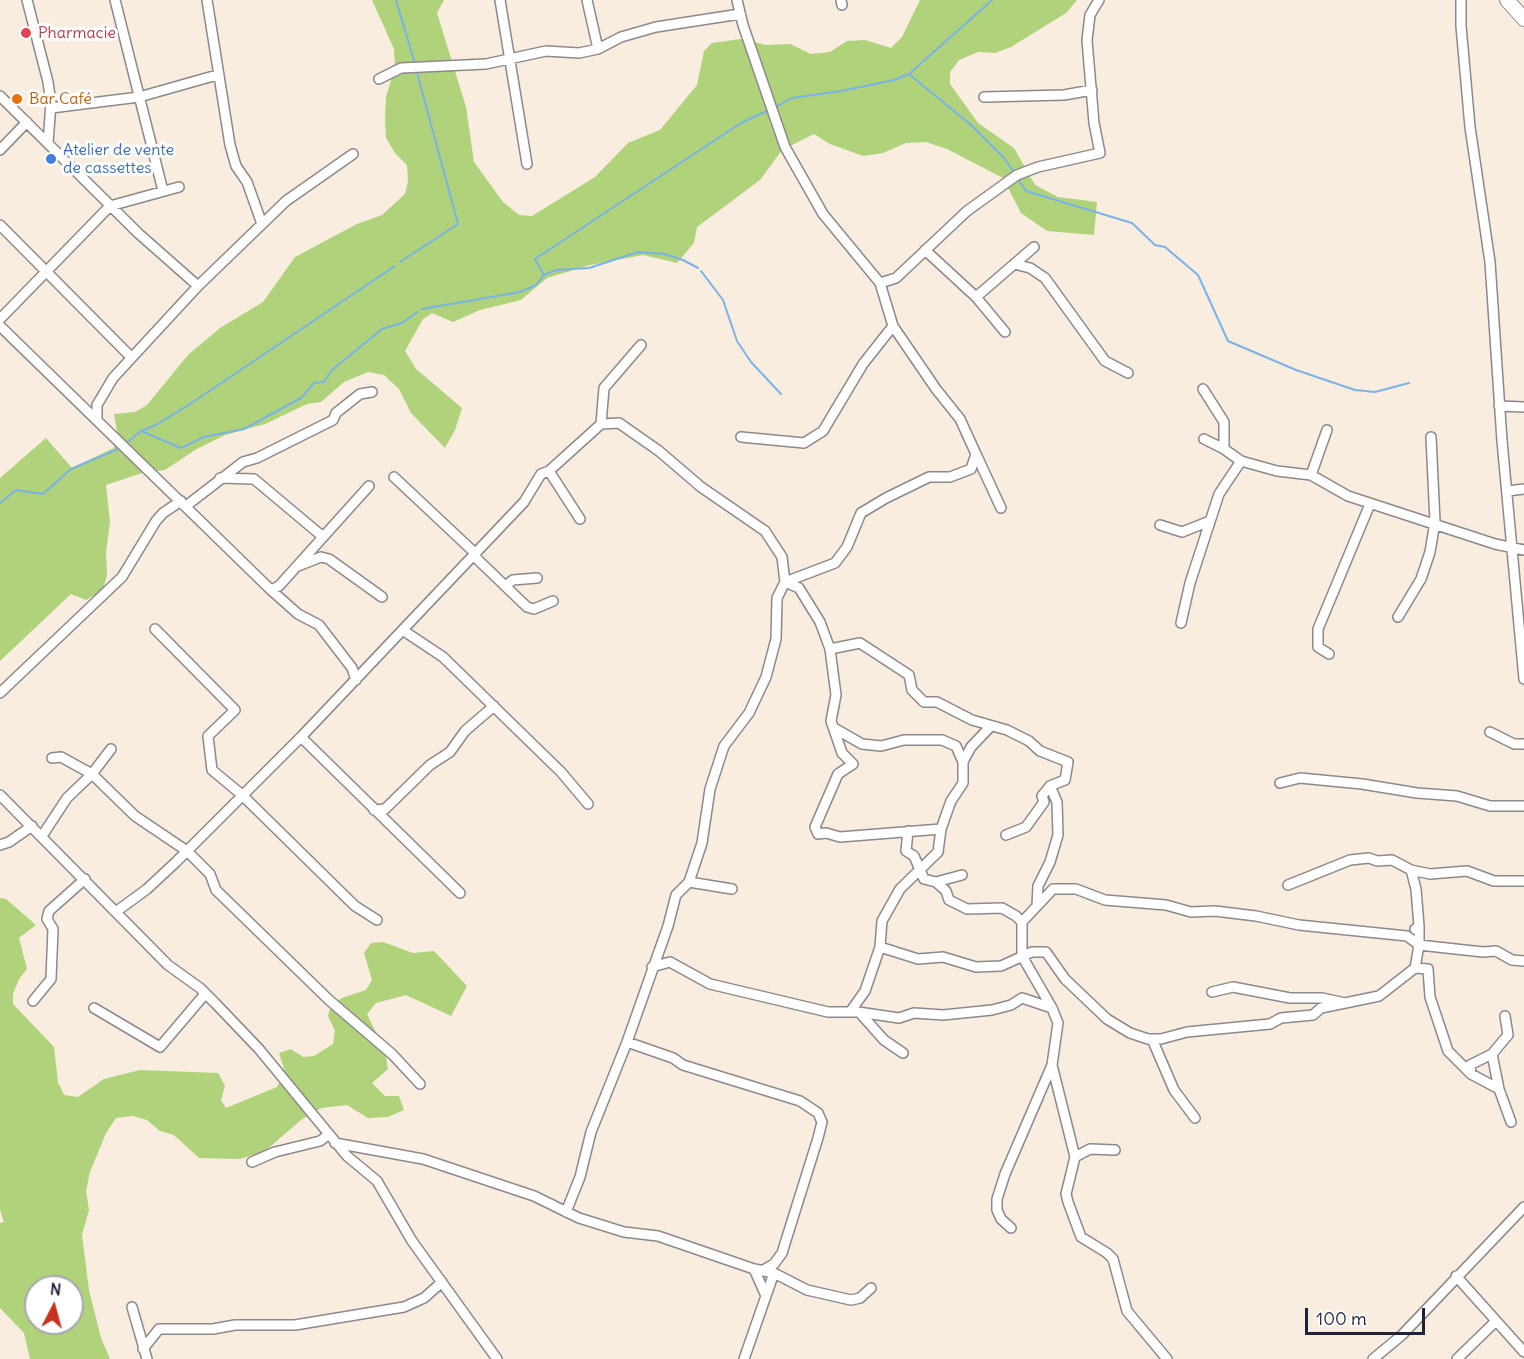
<!DOCTYPE html>
<meta charset="utf-8">
<style>
body{margin:0}
#map{position:relative;width:1524px;height:1359px;overflow:hidden;background:#f8edde;font-family:Delius,sans-serif}
canvas{display:block}
.north{position:absolute;left:24px;top:1275px;width:60px;height:60px;box-sizing:border-box;background:#fff;border:2px solid #a7a7b1;border-radius:50%;rotate:6deg;font-size:16px;font-weight:700;line-height:24px;text-align:center;color:#22223b}
.north::after{content:'';display:block;margin:auto;width:21px;height:27px;background:#c8321e;clip-path:polygon(50% 0,100% 100%,50% 72%,0 100%)}
.scale{position:absolute;left:1305px;top:1308px;width:120px;height:27px;box-sizing:border-box;border:3px solid #22223b;border-top:0;padding-left:8px;font-size:18px;line-height:21px;white-space:nowrap;color:#22223b;-webkit-text-stroke:4px #fff;paint-order:stroke}
</style>
<div id="map">
<canvas width="1524" height="1359"></canvas>
<div class="north">N</div>
<div class="scale">100 m</div>
</div>
<script>
const c = document.querySelector('canvas').getContext('2d');
c.lineJoin = 'round';
function fill(path, color) {
  c.fillStyle = color;
  c.fill(path, 'evenodd');
}
function poly(rows) {
  const path = new Path2D();
  for (const r of rows) {
    path.moveTo(r[0], r[1]);
    for (let i = 2; i < r.length; i += 2) path.lineTo(r[i], r[i + 1]);
  }
  return path;
}
function strokePath(path, color, width, dash) {
  c.strokeStyle = color;
  c.lineWidth = width;
  c.lineCap = dash ? 'butt' : 'round';
  c.setLineDash(dash || []);
  c.stroke(path);
}
function drawText(font, color, halo, rows, align = 'center') {
  c.font = font + ' Delius,sans-serif';
  c.lineWidth = 6;
  c.setLineDash([]);
  c.textBaseline = 'middle';
  c.strokeStyle = halo;
  c.fillStyle = color;
  for (const [text, x, y, turn = 0] of rows) {
    c.save();
    c.translate(x, y);
    c.rotate((+turn || 0) * Math.PI / 180);
    c.textAlign = isNaN(turn) ? turn : align;
    if (halo) c.strokeText(text, 0, 0);
    c.fillText(text, 0, 0);
    c.restore();
  }
}
const green = poly([
 [372,0,444,0,437,13,466,107,474,162,503,202,519,215,532,216,595,177,628,143,660,130,697,85,704,51,712,43,741,39,766,45,790,44,811,54,830,52,847,41,865,40,891,48,902,37,920,0,1077,0,1066,13,1011,47,995,53,978,52,959,60,950,72,950,84,978,123,1014,148,1035,185,1058,197,1097,202,1094,235,1047,231,1021,213,1003,178,947,149,926,142,906,143,883,153,863,156,830,144,814,134,782,150,760,180,697,227,694,243,677,263,643,255,590,265,547,278,521,300,480,310,453,322,432,313,423,319,405,351,416,369,462,408,455,430,445,448,411,413,399,389,384,375,368,372,344,382,321,402,307,404,265,424,225,435,195,450,165,470,142,473,106,485,110,522,106,552,107,575,103,590,86,600,71,594,0,661,0,478,46,438,72,468,114,448,117,431,114,414,135,412,147,405,188,355,220,328,263,302,295,257,357,224,382,215,405,194,408,181,407,165,395,153,386,138,385,121,386,97,395,67,394,49],
 [0,898,6,899,36,925,19,938,27,969,19,979,13,994,13,1004,54,1047,58,1082,64,1095,78,1097,104,1079,140,1070,218,1073,225,1086,221,1100,226,1108,277,1087,285,1072,279,1053,291,1049,303,1057,314,1056,333,1044,335,1031,328,1016,331,1005,342,998,366,990,372,980,364,953,371,943,383,942,413,953,434,951,467,986,451,1016,406,995,376,1003,367,1014,385,1051,388,1069,372,1083,385,1096,399,1096,404,1110,388,1117,368,1118,347,1105,321,1108,301,1120,264,1152,239,1159,199,1158,174,1135,160,1131,147,1120,133,1116,116,1118,106,1133,90,1172,86,1191,89,1210,82,1235,89,1290,101,1338,110,1359,30,1359,24,1333,0,1308,0,1223,4,1222,0,1210],
 [36,1287,72,1287,72,1323,36,1323]
]);
const stream = poly([
 [396,0,415,64],
 [909,74,971,125,1004,158,1015,174],
 [774,108,792,98,841,91,894,80,909,74,992,0],
 [1018,179,1026,191,1132,223,1155,245,1165,247,1198,275,1228,341,1296,370,1355,390,1375,392,1409,383],
 [400,262,458,224,416,69],
 [701,271,723,300,737,341,751,362,781,394],
 [544,275,535,259,741,123,769,110],
 [422,309,520,292,536,285,544,275,556,270,589,268,638,252,664,254,683,260,698,268],
 [142,431,158,424,196,400,395,266],
 [126,443,141,431,181,448,204,437,244,429,301,398,314,383,324,382,332,370,382,329,402,323,417,312],
 [0,503,16,490,43,494,71,469,118,449]
]);
const minor = poly([
 [27,0,48,82,51,103,48,143],
 [115,0,163,191],
 [207,0,230,145,236,166,247,182,262,224],
 [500,0,527,164],
 [587,0,598,49,621,37,656,27,740,14],
 [841,0,842,5],
 [1461,0,1461,26,1470,127,1490,262,1502,441,1524,679],
 [379,79,401,68,486,64,546,51,579,53,598,49],
 [0,96,138,233,198,286],
 [984,97,1064,95,1092,90],
 [51,108,139,97,217,75],
 [0,150,27,122],
 [0,225,131,357],
 [925,250,976,297,1034,247],
 [1014,264,1030,268,1045,278,1105,361,1128,373],
 [880,283,896,278,967,211,1017,175,1038,167,1100,153,1094,123,1087,40,1090,15,1099,0],
 [976,297,1005,332],
 [0,319,110,206,179,187],
 [0,326,271,590,298,614,319,625,352,668,356,680],
 [1203,389,1224,422,1224,449,1241,461],
 [1499,406,1524,407],
 [97,420,97,405,113,378,198,286,286,201,353,154],
 [601,424,619,423,659,451,701,487,765,531,782,557,785,582,835,563,847,547,861,513,886,498,929,477,950,477,971,469,976,454,960,419,936,389,893,326,880,283,823,214,785,147,743,25,737,0],
 [741,437,804,443,823,431,863,364,893,326],
 [1204,439,1224,449],
 [976,454,1001,508],
 [549,471,580,519],
 [1311,475,1327,430],
 [394,477,476,554],
 [220,478,254,479,322,536],
 [1508,491,1524,489],
 [186,506,243,462,257,458,333,420,336,413,360,394,372,392],
 [1160,525,1182,532,1210,521],
 [474,556,527,607,534,609,553,601],
 [298,566,321,557,329,559,382,597],
 [505,586,513,580,537,578],
 [271,590,279,586,369,486],
 [1398,617,1421,579,1430,552,1435,522,1431,437],
 [1181,623,1190,583,1219,494,1241,461,1277,471,1311,475,1348,496,1495,544,1524,550],
 [155,629,235,710,208,736,212,770,241,794,355,906,377,920],
 [404,631,443,657,561,772,588,804],
 [830,649,860,643,909,675,912,690,924,702,937,702,972,720,1007,730,1029,741,1040,751,1068,762,1065,780,1050,786,1042,796,1044,802,1026,827,1006,835],
 [1329,654,1318,647,1318,629,1370,504],
 [0,693,122,577,156,521,163,513,181,501],
 [834,728,862,744,881,746,904,740,942,740,956,746,963,762],
 [1490,732,1514,744,1524,744],
 [301,737,460,893],
 [52,758,61,757,92,774,135,816,187,851,210,874,216,890,329,1000,392,1054,420,1084],
 [1280,783,1300,778,1362,784,1417,793,1457,796,1490,806,1524,806],
 [0,795,168,965,200,988,216,1004,259,1049,347,1156,377,1181,412,1241,497,1359],
 [374,810,385,809,430,765,450,752,465,731,494,706],
 [908,831,906,851,914,856,924,879,936,882,946,891,949,900,967,909,1002,908,1016,916,1022,922,1022,956,1052,1008],
 [42,836,67,798,92,774,111,749],
 [0,845,9,842,32,826],
 [1411,870,1416,889,1419,926,1415,929],
 [689,882,732,889],
 [936,882,962,875],
 [1288,885,1350,860,1369,858,1377,861,1392,860,1411,870,1430,874,1467,871,1494,881,1524,881],
 [1037,906,1038,886,1050,862,1058,835,1057,802,1050,786],
 [117,911,147,889,176,862,301,737,524,502,541,474,549,471,601,424,604,388,641,345],
 [1022,922,1053,889,1076,889,1105,900,1166,905,1191,912,1215,911,1256,916,1299,925,1407,936,1419,945,1483,952,1496,951,1512,960,1524,961],
 [880,947,882,921,900,889,938,852,941,829,951,801,963,783,963,762,971,747,990,727],
 [652,967,670,962,710,984,828,1012,858,1012,899,1018,914,1013,943,1015,992,1010,1011,1005,1022,998,1052,1008,1058,1023,1052,1065,1075,1157,1066,1194,1068,1202,1081,1237,1107,1253,1113,1259,1127,1311,1167,1359],
 [1415,968,1428,969,1430,997,1448,1051,1471,1074,1499,1089],
 [1212,992,1233,987,1290,998,1322,998,1345,1003],
 [33,1001,51,979,53,929,47,919,49,911,85,879],
 [94,1008,160,1047,205,994],
 [850,1012,865,991,880,947,918,959,943,957,976,967,1001,966,1032,952,1046,952,1065,979,1107,1019,1130,1033,1148,1039,1161,1039,1187,1032,1270,1024,1281,1018,1313,1015,1321,1008,1379,996,1415,968,1419,945,1419,926],
 [860,1013,884,1040,903,1053],
 [1505,1016,1508,1035,1492,1054,1499,1089,1511,1122],
 [1152,1039,1174,1090,1195,1118],
 [627,1042,673,1058,683,1065,800,1101,818,1113,822,1122,818,1138,782,1253,774,1264,762,1271],
 [1471,1074,1470,1065,1492,1054],
 [335,1143,423,1159,534,1196,579,1218,624,1232,658,1236,754,1269,774,1273,807,1290,851,1300,860,1298,871,1288],
 [1075,1157,1090,1149,1115,1150],
 [252,1162,275,1152,320,1141,328,1135],
 [566,1212,580,1177,591,1132,627,1042,668,926,676,895,689,882,702,843,710,789,724,746,749,713,766,677,776,639,777,598,785,582,799,588,820,622,830,649,836,695,831,721,842,753,853,764,838,774,815,827,818,834,826,833,840,837,941,829],
 [1011,1228,1001,1219,997,1210,997,1199,1005,1174,1052,1065],
 [754,1269,766,1296],
 [1456,1276,1524,1352],
 [132,1307,147,1359],
 [143,1349,159,1329,213,1329,235,1325,295,1325,404,1307,424,1298,442,1282],
 [744,1359,774,1273],
 [1373,1359,1402,1335,1524,1207],
 [1457,1359,1496,1321]
]);
const highway = poly([
 [1507,0,1524,19]
]);
const markers = [
 [26,33,6,"#e0444e"],
 [17,99,6,"#e8710a"],
 [51,159,6,"#3f7fe0"]
];
const healthNames = [
 ["Pharmacie",38,33]
];
const foodNames = [
 ["Bar Café",29,99]
];
const shopNames = [
 ["Atelier de vente",63,150],
 ["de cassettes",63,168]
];
fill(green, '#b0d27b');
strokePath(stream, '#7ab2ea', 2);
strokePath(minor, '#8d888c', 12);
strokePath(highway, '#8d888c', 16);
strokePath(minor, '#fff', 9);
strokePath(highway, '#fff', 14);
for (const [x, y, r, color] of markers) {
  const dot = new Path2D();
  dot.arc(x, y, r, 0, 2 * Math.PI);
  c.fillStyle = color;
  c.fill(dot);
  strokePath(dot, '#fff', 2);
}
drawText('16px', '#be3a42', '#fff', healthNames, 'left');
drawText('16px', '#c56008', '#fff', foodNames, 'left');
drawText('16px', '#366cbe', '#fff', shopNames, 'left');
</script>
